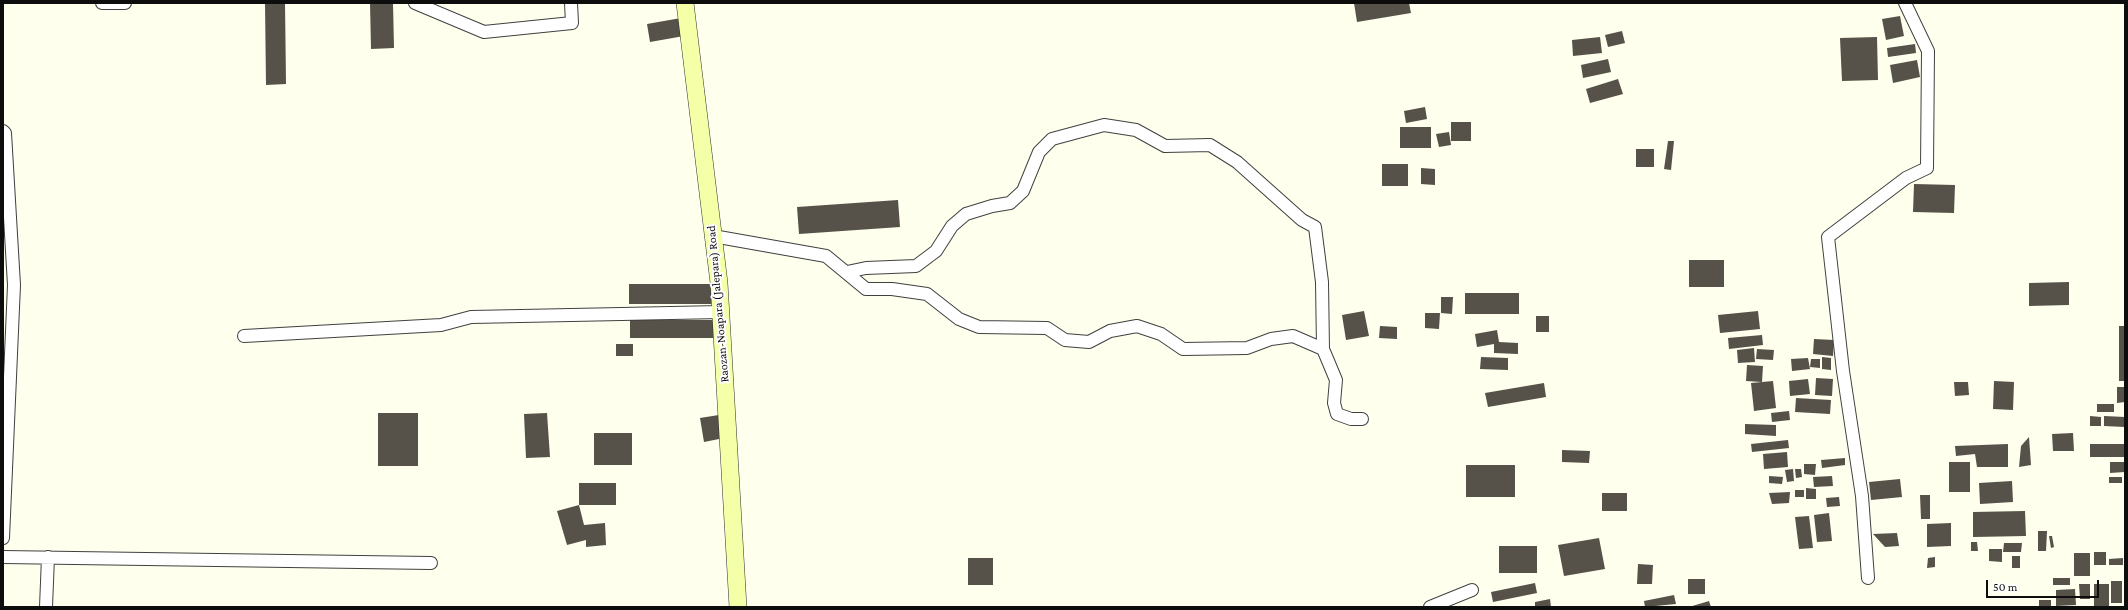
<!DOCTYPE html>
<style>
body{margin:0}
#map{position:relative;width:2128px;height:610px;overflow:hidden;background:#feffec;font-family:"Crimson Pro",serif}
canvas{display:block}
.frame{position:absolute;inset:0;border:4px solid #0d0d0d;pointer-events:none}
.scale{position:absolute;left:1986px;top:580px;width:113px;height:18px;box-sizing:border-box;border:2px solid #0d0d0d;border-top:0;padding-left:5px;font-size:12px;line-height:14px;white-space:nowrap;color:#0d0d0d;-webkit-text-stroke:3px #fff;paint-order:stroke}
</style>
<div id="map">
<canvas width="2128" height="610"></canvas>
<div class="frame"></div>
<div class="scale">50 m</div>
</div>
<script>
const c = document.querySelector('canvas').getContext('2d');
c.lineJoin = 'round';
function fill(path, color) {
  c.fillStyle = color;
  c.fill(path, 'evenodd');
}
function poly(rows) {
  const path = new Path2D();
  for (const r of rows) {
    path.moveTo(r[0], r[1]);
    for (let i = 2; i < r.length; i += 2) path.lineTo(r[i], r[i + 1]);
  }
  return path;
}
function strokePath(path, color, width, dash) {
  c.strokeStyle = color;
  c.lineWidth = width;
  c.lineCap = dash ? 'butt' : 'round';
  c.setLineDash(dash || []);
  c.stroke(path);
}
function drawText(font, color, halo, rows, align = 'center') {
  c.font = font + ' "Crimson Pro",serif';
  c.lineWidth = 4;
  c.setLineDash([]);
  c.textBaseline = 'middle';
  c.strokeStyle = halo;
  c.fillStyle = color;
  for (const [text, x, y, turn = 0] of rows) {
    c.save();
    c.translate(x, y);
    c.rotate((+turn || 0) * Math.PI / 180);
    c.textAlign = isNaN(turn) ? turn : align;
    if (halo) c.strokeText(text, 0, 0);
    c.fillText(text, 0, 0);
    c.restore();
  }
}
const building = poly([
 [265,3,285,3,286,84,266,85],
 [370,3,393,3,394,48,371,49],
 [1354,3,1409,3,1411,13,1357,22],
 [1900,16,1904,36,1886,40,1882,19],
 [681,18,684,36,650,42,647,24],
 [1622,31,1625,43,1608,47,1605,35],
 [1600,37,1602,53,1573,56,1572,40],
 [1877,37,1878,80,1842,81,1840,38],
 [1915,44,1916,53,1888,57,1887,48],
 [1608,59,1611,72,1583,78,1581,65],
 [1917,60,1920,77,1893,83,1890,65],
 [1618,79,1623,94,1590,103,1586,89],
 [1425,107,1427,119,1406,123,1404,111],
 [1451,122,1471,122,1471,141,1451,141],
 [1400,127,1431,127,1431,148,1400,148],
 [1449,132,1451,145,1439,147,1436,134],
 [1668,141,1674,141,1671,170,1664,169],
 [1636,149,1654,149,1654,167,1636,167],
 [1382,164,1408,164,1408,186,1382,186],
 [1421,168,1435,169,1435,185,1421,184],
 [1914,184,1955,185,1954,213,1913,212],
 [898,200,900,227,799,234,797,207],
 [1689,260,1724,260,1724,287,1689,287],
 [2069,282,2069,305,2029,306,2029,283],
 [629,284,712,284,712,304,629,304],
 [1465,293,1519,293,1519,314,1465,314],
 [1441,297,1453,297,1452,314,1441,313],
 [1364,311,1369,336,1346,340,1342,315],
 [1758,311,1760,329,1720,333,1718,315],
 [1425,313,1440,313,1439,329,1425,328],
 [1536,316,1549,316,1549,332,1536,332],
 [630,320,715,320,715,338,630,338],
 [1380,326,1397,327,1397,339,1379,338],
 [2119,326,2125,326,2125,381,2119,381],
 [1497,330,1499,342,1518,343,1518,354,1494,353,1494,344,1477,347,1475,334],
 [1762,335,1763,345,1729,349,1728,338],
 [1814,339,1834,340,1833,356,1813,354],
 [616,344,633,344,633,356,616,356],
 [1754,348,1755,362,1738,363,1737,350],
 [1757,349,1774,350,1773,360,1756,359],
 [1481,357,1508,358,1508,370,1480,369],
 [1822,357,1831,358,1831,370,1822,369],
 [1808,358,1810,369,1792,371,1791,359],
 [1811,359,1820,359,1820,368,1810,367],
 [1747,365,1763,366,1762,382,1746,381],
 [1816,378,1833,379,1832,396,1815,395],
 [1808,379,1810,394,1790,396,1789,381],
 [1773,381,1776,408,1754,411,1751,383],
 [1994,381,2014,382,2013,410,1993,409],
 [1954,382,1968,382,1969,395,1955,396],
 [1544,383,1546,397,1488,407,1485,393],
 [2117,387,2125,387,2125,402,2117,403],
 [1796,398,1831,400,1830,414,1795,412],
 [2097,404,2114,404,2114,412,2097,412],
 [1789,411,1790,420,1772,422,1771,413],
 [378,413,418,413,418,466,378,466],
 [547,413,550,457,526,458,524,414],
 [725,414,729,437,704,442,700,418],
 [2090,416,2101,417,2101,426,2090,426],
 [2104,416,2125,417,2125,427,2104,426],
 [1745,424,1776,425,1776,436,1745,434],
 [594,433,632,433,632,465,594,465],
 [2073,433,2074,451,2053,451,2052,434],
 [2029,437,2031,465,2019,467,2021,446],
 [1788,440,1789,448,1752,452,1751,444],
 [2008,444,2008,467,1977,467,1975,454,1956,456,1955,446],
 [2090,444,2125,444,2125,457,2090,457],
 [1562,450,1590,451,1589,463,1562,462],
 [1787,452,1788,467,1764,469,1763,454],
 [1845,458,1845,465,1822,468,1821,460],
 [1949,462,1970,462,1970,492,1949,492],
 [2110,462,2125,462,2125,472,2110,473],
 [1804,464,1816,464,1815,475,1804,474],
 [1466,465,1515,465,1515,497,1466,497],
 [1793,469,1794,481,1787,482,1785,470],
 [1795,469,1801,469,1802,477,1796,478],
 [1769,476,1783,477,1782,484,1769,483],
 [1832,476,1833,486,1814,487,1813,477],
 [2109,477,2122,477,2122,483,2109,483],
 [1900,479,1902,497,1871,500,1869,482],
 [2012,481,2013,502,1980,504,1979,483],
 [579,483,616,483,616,505,579,505,584,525,605,523,606,545,586,547,586,540,567,545,557,511,579,505],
 [1806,488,1816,489,1816,499,1806,499],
 [1795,490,1804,490,1804,497,1795,497],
 [1790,492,1789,503,1772,504,1769,493],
 [1602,493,1627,493,1627,511,1602,511],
 [1920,495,1930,495,1930,519,1921,519],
 [1839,497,1840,506,1827,507,1826,498],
 [2025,511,2026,536,1973,537,1973,512],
 [1829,513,1832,541,1817,542,1814,515],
 [1809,516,1813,548,1799,549,1795,517],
 [1951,523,1951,546,1927,547,1927,524],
 [2038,531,2047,531,2046,551,2038,551],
 [1897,533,1899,546,1885,547,1873,534],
 [2049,536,2052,536,2054,547,2051,548],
 [1599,538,1605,569,1564,576,1558,545],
 [1971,542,1977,542,1978,551,1971,551],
 [2004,543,2022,543,2021,552,2003,552],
 [1499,546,1537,546,1537,573,1499,573],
 [1989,549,2002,549,2002,562,1989,561],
 [2094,552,2106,552,2106,565,2094,565],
 [2074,553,2090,553,2090,576,2074,576],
 [2012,556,2020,556,2020,568,2012,568],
 [1935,557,1935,567,1927,568,1928,558],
 [968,558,993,558,993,585,968,585],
 [2123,558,2123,565,2109,565,2109,559],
 [1638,564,1653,565,1652,584,1637,584],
 [2053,578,2070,578,2070,585,2053,585],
 [1688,579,1705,579,1705,594,1688,594],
 [2111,581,2122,581,2122,603,2111,603],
 [1535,583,1537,593,1493,602,1491,592],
 [2079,584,2090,584,2090,599,2080,599],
 [2094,584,2109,584,2109,607,2094,607],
 [2075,589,2076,605,2056,606,2056,590],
 [1674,595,1676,604,1645,607,1644,601],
 [1550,599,1551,607,1535,607,1535,602],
 [2039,600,2051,600,2051,607,2039,607],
 [1709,601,1711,607,1689,607]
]);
const street = poly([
 [102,3,125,3],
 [415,3,484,32,572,23,571,3],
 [3,131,5,133,14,285,3,538],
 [713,236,826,256,866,289,892,289,927,294,959,319,979,327,1047,328,1065,340,1089,342,1110,331,1137,326,1161,334,1183,349,1247,348,1271,339,1293,336,1323,349],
 [847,272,866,268,916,266,936,251,952,226,966,214,992,206,1010,203,1023,191,1039,152,1052,139,1104,125,1136,130,1165,146,1210,145,1237,162,1302,220,1315,227,1322,282,1323,349,1336,380,1334,403,1337,414,1351,419,1362,419],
 [244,336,441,325,471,317,721,312],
 [3,557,431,563],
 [1868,578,1862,496,1843,371,1828,237,1906,178,1927,168,1928,51,1905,3],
 [46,607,48,557],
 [1430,607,1472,590]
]);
const secondary = poly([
 [685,3,719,283,738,607]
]);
const streetNames = [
 ["Raozan-Noapara (Jalepara) Road",718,304,-95]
];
fill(building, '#565149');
strokePath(street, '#404040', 14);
strokePath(secondary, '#2f2f2f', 18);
strokePath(street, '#fff', 12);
strokePath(secondary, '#f4ffa7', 17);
drawText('12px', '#0d0d0d', '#fff', streetNames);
</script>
